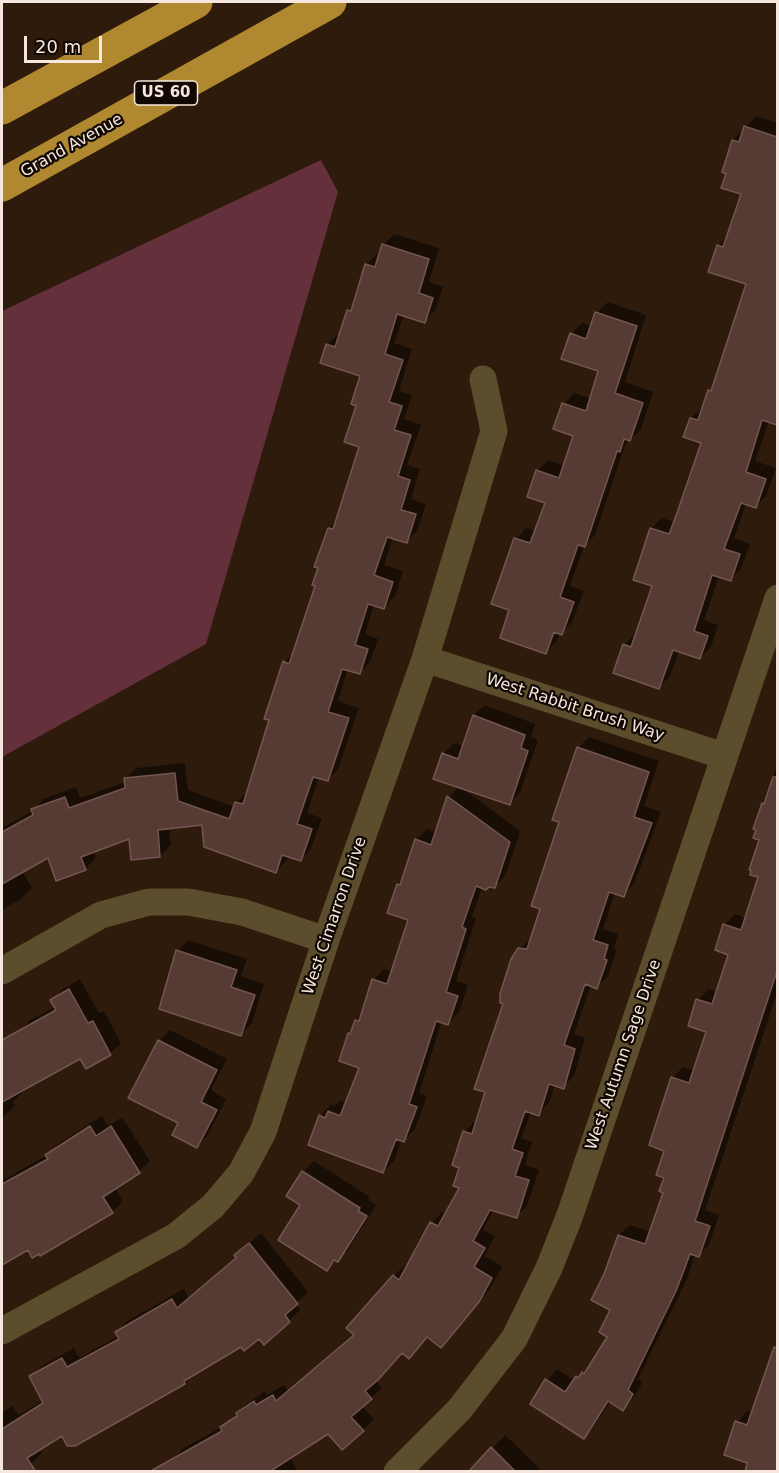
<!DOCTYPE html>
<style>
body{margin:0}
#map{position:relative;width:779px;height:1473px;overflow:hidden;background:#2f1b0b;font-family:"DejaVu Sans",sans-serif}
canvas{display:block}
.frame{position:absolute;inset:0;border:3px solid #f5e7dd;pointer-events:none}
.scale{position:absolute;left:24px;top:36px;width:78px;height:27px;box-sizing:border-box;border:3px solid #f5e7dd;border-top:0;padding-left:8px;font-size:18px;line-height:21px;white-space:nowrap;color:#f5e7dd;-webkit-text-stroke:4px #110803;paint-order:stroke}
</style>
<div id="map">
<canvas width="779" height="1473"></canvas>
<div class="frame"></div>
<div class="scale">20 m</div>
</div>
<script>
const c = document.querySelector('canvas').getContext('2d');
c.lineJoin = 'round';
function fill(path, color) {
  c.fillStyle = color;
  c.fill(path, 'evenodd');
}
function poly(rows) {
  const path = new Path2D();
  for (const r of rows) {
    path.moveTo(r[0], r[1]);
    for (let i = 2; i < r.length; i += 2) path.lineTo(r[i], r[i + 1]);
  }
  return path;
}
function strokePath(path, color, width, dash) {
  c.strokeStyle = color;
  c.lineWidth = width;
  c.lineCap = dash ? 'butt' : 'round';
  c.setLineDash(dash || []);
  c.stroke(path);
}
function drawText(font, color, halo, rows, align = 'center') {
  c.font = font + ' "DejaVu Sans",sans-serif';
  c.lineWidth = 4.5;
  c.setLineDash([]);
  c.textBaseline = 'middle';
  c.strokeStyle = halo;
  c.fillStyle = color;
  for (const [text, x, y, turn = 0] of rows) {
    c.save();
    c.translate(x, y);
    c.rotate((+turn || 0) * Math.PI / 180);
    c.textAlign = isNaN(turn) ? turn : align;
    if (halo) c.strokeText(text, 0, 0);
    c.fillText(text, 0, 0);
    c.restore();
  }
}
const green = poly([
 [321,160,338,192,206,644,2,757,2,311]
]);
const shadow = poly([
 [756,116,778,123,778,424,769,421,755,461,776,468,766,496,755,507,746,504,734,538,750,544,741,569,730,580,719,576,704,620,718,625,711,647,700,658,679,651,670,676,659,687,624,645,635,634,637,634,654,585,651,529,662,518,675,522,703,442,691,418,702,408,703,408,709,391,714,386,748,283,718,246,728,236,743,193,728,173,724,172,733,140],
 [394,234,439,248,429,282,443,287,435,310,424,321,404,315,394,343,412,349,399,391,412,395,404,419,421,425,407,465,420,469,411,499,426,504,417,531,406,542,393,537,384,565,403,571,395,596,384,607,374,604,365,634,378,639,370,662,359,673,348,669,338,701,359,708,338,769,327,780,319,777,307,813,322,818,311,849,300,860,288,855,287,860,276,871,204,824,169,827,171,845,160,856,131,837,93,851,96,858,85,869,49,856,22,871,32,888,21,899,2,910,2,828,33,811,43,799,76,787,80,798,126,782,125,779,136,768,185,763,188,790,235,807,236,803,247,792,271,719,284,662,295,652,316,585,329,529,337,520,361,446,358,405,362,375,327,345,338,334,341,335,349,310,354,305,366,265,377,254,380,255,383,245],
 [213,812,236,820,235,823,213,815],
 [608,302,646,315,625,382,653,392,641,429,625,445,595,535,584,546,570,586,584,591,572,622,562,633,560,632,557,641,546,652,511,609,516,539,526,528,536,531,546,502,537,471,548,460,565,466,575,435,564,404,574,393,591,398,600,371,571,334,582,323,592,326,597,313],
 [485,705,535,724,531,737,538,740,520,793,509,803,462,788,519,830,519,836,505,876,494,887,482,887,472,917,476,918,456,981,468,985,459,1012,448,1023,442,1021,419,1093,427,1096,415,1129,404,1140,402,1139,394,1161,383,1172,320,1116,331,1105,334,1106,340,1101,347,1103,361,1067,349,1034,353,1030,356,1020,362,1014,374,980,384,969,392,972,410,919,398,885,404,879,416,840,427,829,437,832,449,797,459,786,443,754,454,743,464,746,474,715],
 [589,737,659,761,644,806,661,812,634,884,623,895,615,892,603,929,618,934,614,948,617,949,608,976,597,987,591,985,574,1034,585,1038,574,1076,563,1087,555,1084,549,1103,538,1114,531,1112,521,1138,532,1142,525,1165,539,1170,527,1206,516,1217,494,1209,483,1230,495,1236,484,1256,502,1266,490,1289,451,1335,428,1335,402,1352,376,1380,382,1388,362,1406,374,1419,363,1430,328,1432,289,1457,297,1469,294,1472,163,1472,182,1449,222,1427,248,1403,265,1391,267,1395,284,1385,288,1391,355,1334,348,1328,394,1276,405,1265,408,1267,432,1223,442,1212,446,1214,461,1187,464,1132,475,1121,477,1122,487,1092,505,1003,499,1001,512,959,519,949,532,938,542,908,578,748],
 [778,763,778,990,705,1210,719,1215,709,1245,698,1255,695,1254,687,1279,638,1379,643,1382,633,1398,623,1409,611,1401,594,1426,584,1437,532,1403,547,1380,557,1369,575,1381,589,1367,609,1336,612,1309,605,1274,619,1235,630,1225,651,1232,665,1192,666,1150,672,1078,683,1067,695,1071,708,1031,698,1000,709,989,717,992,730,954,724,925,735,914,746,918,760,876,760,839,758,829,755,828],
 [188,940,247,959,241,976,264,984,252,1023,241,1034,177,951],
 [80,979,99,1013,104,1011,121,1043,110,1054,81,1057,23,1089,24,1091,13,1102,15,1106,2,1118,2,1043,18,1034,30,1020,55,1007,52,1000,63,989],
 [170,1030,227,1059,211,1090,226,1099,208,1135,197,1146,180,1123,130,1097,160,1040],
 [102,1116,108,1126,122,1117,150,1161,139,1172,115,1188,123,1201,112,1212,28,1248,2,1263,2,1181,47,1155,58,1144],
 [314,1161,370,1197,368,1200,376,1205,348,1250,327,1269,303,1205,303,1172],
 [261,1233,308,1292,295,1304,300,1310,289,1321,241,1345,196,1372,185,1383,69,1448,62,1434,39,1449,42,1453,31,1464,19,1472,2,1472,2,1413,12,1406,19,1415,44,1400,31,1376,42,1366,74,1348,79,1358,119,1336,117,1332,127,1321,184,1289,189,1298,237,1257,236,1255],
 [778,1341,778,1472,746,1472,749,1462,726,1454,737,1422,748,1411,753,1413],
 [505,1435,543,1472,470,1472]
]);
const building = poly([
 [744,126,777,137,777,425,762,420,746,472,766,479,756,508,741,503,724,549,740,554,731,581,712,575,694,631,708,636,700,659,673,650,659,689,613,673,623,644,631,647,652,586,633,580,650,528,669,534,677,513,701,443,683,437,690,418,698,420,708,390,711,391,746,284,708,272,717,245,723,247,741,194,721,188,726,174,722,172,732,140,739,142,744,126],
 [382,244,429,259,419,293,433,298,425,323,397,314,385,354,403,360,389,402,402,406,394,430,411,435,398,476,410,480,401,510,416,514,407,543,387,537,374,575,393,582,384,609,368,604,355,645,368,649,360,674,342,669,328,712,349,718,328,781,313,777,297,824,312,829,301,861,282,855,276,873,204,847,202,825,158,830,160,857,131,860,129,839,81,857,86,870,56,881,48,858,2,884,2,832,33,815,31,809,65,797,69,808,125,788,124,778,175,773,178,801,229,819,235,802,243,804,269,720,264,719,283,661,289,664,315,586,312,585,318,568,314,567,328,528,333,529,359,447,344,442,356,406,351,404,360,376,320,363,326,344,335,347,347,310,351,311,365,264,375,267,382,244],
 [595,312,637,326,615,393,643,403,630,441,624,439,620,452,617,451,585,547,578,545,560,597,574,602,562,635,554,632,546,654,500,638,509,610,491,604,514,538,530,543,545,503,527,497,536,470,559,478,573,436,553,429,562,403,586,411,598,371,561,359,570,333,586,339,595,312],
 [473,715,525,735,521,748,528,751,510,805,433,779,442,753,458,759,473,715],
 [577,747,649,772,634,817,652,823,624,897,609,892,593,940,608,945,604,959,607,960,597,989,585,984,564,1045,575,1049,564,1089,549,1084,539,1116,525,1111,512,1149,523,1153,515,1176,529,1180,517,1218,490,1210,473,1241,485,1248,474,1267,492,1278,479,1302,441,1348,427,1337,409,1359,402,1353,378,1380,365,1391,372,1399,351,1417,364,1431,342,1450,328,1434,269,1472,149,1472,222,1431,220,1427,237,1416,236,1413,254,1401,256,1405,273,1395,276,1401,354,1335,346,1328,393,1275,399,1280,430,1222,438,1226,459,1188,453,1186,459,1168,452,1165,463,1131,472,1134,485,1092,474,1089,503,1004,500,1003,500,994,511,959,518,948,527,949,540,909,531,906,559,822,552,820,577,747],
 [773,777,777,777,777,971,695,1221,710,1226,699,1257,690,1254,676,1291,628,1390,633,1394,623,1411,608,1401,584,1439,530,1404,545,1379,565,1392,576,1376,578,1378,582,1372,584,1374,607,1337,599,1332,610,1310,591,1300,604,1274,618,1235,645,1244,663,1193,659,1191,664,1178,656,1175,664,1151,649,1145,671,1077,689,1083,706,1032,688,1026,696,999,712,1004,728,955,715,950,723,924,741,930,758,877,750,875,751,870,749,870,759,840,753,838,756,830,753,829,762,803,764,804,773,777],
 [447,796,510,842,495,888,489,887,486,890,476,886,462,927,466,929,446,992,458,996,448,1025,436,1021,409,1104,417,1107,404,1142,396,1139,383,1173,308,1145,319,1115,325,1118,328,1111,340,1116,359,1068,339,1061,348,1033,350,1034,355,1020,359,1021,372,979,387,984,408,920,387,913,397,884,400,885,415,839,431,845,447,796],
 [176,950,237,970,231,987,255,995,241,1036,159,1009,176,950],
 [69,989,88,1023,93,1021,111,1055,86,1069,80,1059,2,1102,2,1040,56,1010,50,1000,69,989],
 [158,1040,217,1070,201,1102,217,1110,197,1148,172,1135,178,1123,128,1098,158,1040],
 [90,1126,96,1136,111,1126,140,1173,103,1197,113,1213,40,1256,39,1254,32,1258,28,1250,2,1265,2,1184,48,1159,45,1155,90,1126],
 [302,1171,360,1208,358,1211,367,1216,338,1262,334,1260,327,1271,278,1240,300,1205,286,1196,302,1171],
 [249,1243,298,1304,285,1315,290,1322,264,1345,259,1339,244,1351,241,1347,184,1381,185,1384,75,1446,67,1446,62,1436,27,1458,36,1472,2,1472,2,1429,43,1403,29,1376,62,1358,67,1367,119,1339,115,1332,172,1299,177,1308,236,1258,234,1255,249,1243],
 [774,1347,777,1348,777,1472,745,1472,747,1463,724,1455,735,1421,747,1425,774,1347],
 [491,1447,516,1472,468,1472,491,1447]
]);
const street = poly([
 [425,659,724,756],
 [2,971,101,915,149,902,188,902,242,912,326,940],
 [2,1331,176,1236,213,1206,241,1173,263,1132,326,940,425,659,494,431,483,379],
 [397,1472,459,1410,514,1339,549,1268,570,1215,778,598]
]);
const highway = poly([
 [2,108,196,2],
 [2,185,330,2]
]);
const shields = [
 [166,93,63]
];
const shieldNames = [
 ["US 60",166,93]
];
const streetNames = [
 ["Grand Avenue",72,146,-29],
 ["West Rabbit Brush Way",575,708,18],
 ["West Cimarron Drive",335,916,-71],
 ["West Autumn Sage Drive",624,1055,-71]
];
fill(green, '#63303c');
fill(shadow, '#0007');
fill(building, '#563a34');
strokePath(building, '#745650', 1.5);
strokePath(street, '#5c4d2d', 27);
strokePath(highway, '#af8830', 33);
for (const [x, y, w] of shields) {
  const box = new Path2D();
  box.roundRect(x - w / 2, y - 12, w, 24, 4.5);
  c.fillStyle = '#110803';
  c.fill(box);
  strokePath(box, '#f5e7dd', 1.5);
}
drawText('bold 15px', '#f5e7dd', null, shieldNames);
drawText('16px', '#f5e7dd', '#110803', streetNames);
</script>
